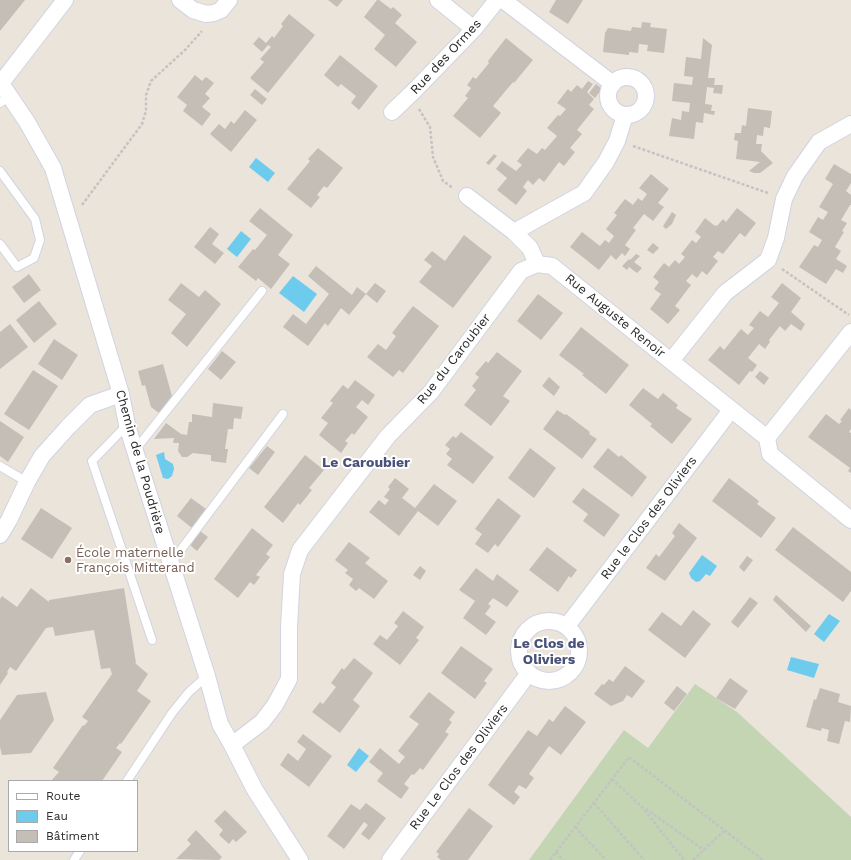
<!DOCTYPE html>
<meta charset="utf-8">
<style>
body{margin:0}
#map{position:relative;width:851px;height:860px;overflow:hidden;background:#ebe4db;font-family:"Work Sans",sans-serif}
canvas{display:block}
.legend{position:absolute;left:8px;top:780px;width:130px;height:72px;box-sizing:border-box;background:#fff;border:1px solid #a9a9a9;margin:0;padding:5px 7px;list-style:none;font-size:12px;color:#292929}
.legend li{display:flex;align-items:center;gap:8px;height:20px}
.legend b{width:20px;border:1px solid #a9a9a9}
</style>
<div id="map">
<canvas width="851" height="860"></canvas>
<ul class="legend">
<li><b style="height:5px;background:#fff"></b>Route</li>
<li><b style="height:11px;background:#6dcbee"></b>Eau</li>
<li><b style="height:11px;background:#c4beb6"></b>Bâtiment</li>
</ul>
</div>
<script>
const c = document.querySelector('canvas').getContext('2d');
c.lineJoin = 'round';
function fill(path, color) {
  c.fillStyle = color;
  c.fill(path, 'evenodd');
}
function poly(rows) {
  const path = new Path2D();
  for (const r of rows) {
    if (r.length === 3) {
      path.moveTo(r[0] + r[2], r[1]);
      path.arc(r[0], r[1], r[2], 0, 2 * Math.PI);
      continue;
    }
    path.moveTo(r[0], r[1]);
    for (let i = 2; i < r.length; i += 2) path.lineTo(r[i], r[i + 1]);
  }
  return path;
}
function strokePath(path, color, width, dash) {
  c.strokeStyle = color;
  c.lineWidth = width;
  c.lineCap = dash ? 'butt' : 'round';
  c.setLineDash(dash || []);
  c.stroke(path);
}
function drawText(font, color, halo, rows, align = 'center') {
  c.font = font + ' "Work Sans",sans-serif';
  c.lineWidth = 4;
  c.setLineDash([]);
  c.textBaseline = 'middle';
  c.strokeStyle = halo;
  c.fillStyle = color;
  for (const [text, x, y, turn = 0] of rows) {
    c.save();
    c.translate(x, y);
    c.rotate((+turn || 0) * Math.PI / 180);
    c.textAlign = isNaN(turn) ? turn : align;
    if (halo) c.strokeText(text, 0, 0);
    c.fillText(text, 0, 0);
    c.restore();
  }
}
const cemetery = poly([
 [695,684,737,712,851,817,851,860,529,860,624,730,648,748]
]);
const water = poly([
 [256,158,275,173,268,182,249,167],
 [241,231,251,239,237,257,227,249],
 [293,276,317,294,304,312,279,293],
 [164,452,165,459,173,464,174,469,172,476,168,479,163,478,156,455],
 [702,555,717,566,710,576,706,574,700,581,696,582,691,578,689,573],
 [829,614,840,621,824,642,814,634],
 [791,657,819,664,814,678,787,670],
 [359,748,369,756,356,772,347,765]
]);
const building = poly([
 [0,0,25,0,0,31],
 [328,0,343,0,337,7],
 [377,0,379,0,391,9,393,7,402,15,395,23,417,42,396,67,374,49,385,35,364,17],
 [556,0,583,0,568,24,549,12],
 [289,14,315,35,268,93,250,78,264,62,260,59,271,47,268,45,262,52,253,44,259,37,266,43,272,36,274,38,283,26,281,24],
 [642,22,651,23,650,27,667,29,664,53,647,51,648,45,639,44,638,53,629,52,629,55,603,52,605,33,608,28,631,31,632,27,641,28],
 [506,38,533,60,514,83,513,82,493,106,501,113,480,138,453,116,468,98,465,96,471,88,467,85,473,77,476,79,489,63,488,61],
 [703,38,712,45,708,78,715,78,714,85,723,85,722,94,713,93,714,88,707,87,705,104,712,105,711,111,715,111,714,115,704,113,703,123,696,122,694,139,669,136,672,118,681,120,682,111,689,112,690,103,672,101,674,83,692,85,693,77,684,76,686,57,701,59],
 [340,55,378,86,359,110,351,103,356,96,341,84,338,87,324,75],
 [195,75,202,81,206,77,214,83,205,94,210,98,202,107,211,114,202,126,183,111,187,105,177,97],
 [588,81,593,84,587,92,594,99,589,105,594,109,577,130,582,134,570,148,575,152,564,166,559,162,544,182,539,178,533,185,528,180,523,187,527,191,516,205,497,190,507,178,496,169,502,161,516,171,522,165,517,161,528,148,537,154,542,148,545,150,557,136,547,128,558,115,560,116,566,109,557,103,568,89,571,92,577,85,582,89],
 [596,84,602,89,595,98,589,93],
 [255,89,267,99,262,105,250,95],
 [748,108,772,111,770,128,764,127,763,136,757,135,756,144,762,144,761,151,773,163,760,173,754,173,749,171,760,162,736,159,738,141,734,140,735,133,741,133,742,125,746,126],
 [245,110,257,120,231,152,210,134,219,124,225,129,231,121,234,124],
 [318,148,343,168,327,188,324,186,317,195,320,197,311,208,287,189,310,161,308,159],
 [494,154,497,156,489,165,486,163],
 [834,164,851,174,851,183,846,191,851,195,851,205,850,205,841,220,847,223,842,231,844,232,835,247,841,251,836,259,847,266,843,273,836,269,826,284,799,267,814,245,818,247,822,240,809,232,818,217,823,220,828,212,819,207,833,184,825,179],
 [651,174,669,189,658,203,664,207,653,221,644,214,633,228,636,230,625,245,630,249,625,256,622,253,616,260,611,255,599,270,570,247,582,232,600,246,605,240,609,243,614,236,606,229,617,215,614,213,625,199,633,205,638,198,642,201,647,194,639,188],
 [260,208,293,235,278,255,290,264,271,289,258,278,256,281,238,267,253,249,255,250,267,235,249,221],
 [737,208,756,223,745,237,740,233,723,254,718,251,713,257,718,261,707,275,702,271,697,278,692,274,686,281,691,285,675,306,680,310,668,324,650,309,661,294,654,289,659,282,653,277,664,263,669,267,675,260,679,264,685,257,681,254,692,240,696,243,701,237,695,232,705,218,715,226,715,225,717,226,723,219,726,222],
 [672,212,676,215,672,224,666,229,663,226],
 [210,227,219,234,212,244,224,253,215,264,194,247],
 [464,235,492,257,453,308,419,282,432,266,424,260,432,251,445,261],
 [653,243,659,248,653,254,647,250],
 [636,254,640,256,634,262,642,268,637,273,629,267,627,270,622,266,629,259,630,260],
 [316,266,352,295,357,287,366,294,375,283,386,291,377,303,366,294,349,315,341,308,328,326,325,323,308,346,283,327,293,314,306,324,329,294,308,276],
 [29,274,41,290,24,303,12,287],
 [181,283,199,297,205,290,221,304,187,347,171,333,186,314,168,300],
 [782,283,801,298,791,312,805,324,801,331,791,324,785,331,780,326,769,340,770,342,765,349,759,344,748,358,757,365,752,372,750,371,739,385,708,360,720,346,724,350,741,329,748,335,754,328,749,325,760,311,768,317,779,303,771,297],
 [538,294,563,313,541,340,517,321],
 [39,301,57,324,34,343,16,320],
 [413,306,439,326,403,373,399,370,393,377,367,357,378,344,386,350,396,336,392,333],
 [10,324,28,347,0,369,0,332],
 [581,327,629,365,606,394,582,375,584,374,559,355],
 [54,339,78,355,62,380,38,364],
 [222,351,236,362,221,380,208,369],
 [497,352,522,371,503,396,510,401,491,426,464,405,476,390,472,386,479,377,475,374,486,361,488,363],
 [163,364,172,396,159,413,151,407,145,385,142,386,138,371],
 [33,370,58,386,29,430,4,414],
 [760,371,769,378,764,385,755,377],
 [549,377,560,387,554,396,542,386],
 [355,380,375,395,368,405,362,400,356,407,368,417,354,435,352,433,345,441,348,443,341,453,319,435,328,423,321,418,333,403,330,401,343,385,348,389],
 [643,388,658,399,663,393,678,405,676,408,692,419,672,444,650,426,652,424,629,405],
 [213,403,243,407,241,419,234,418,233,429,228,429,225,449,228,449,226,463,211,461,211,455,201,454,193,453,187,457,182,457,178,451,179,443,173,443,174,438,154,439,166,423,181,434,187,435,189,422,192,422,192,414,212,417],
 [849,408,851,410,851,429,849,432,851,433,851,473,848,471,850,468,808,437,826,414,839,424,842,421,840,420],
 [557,410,565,415,566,414,590,432,589,434,597,439,582,459,543,429],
 [0,421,24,437,8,462,0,456],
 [461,432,494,457,473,484,447,465,452,459,446,454,450,449,445,445,453,436,456,438],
 [267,446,275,452,258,475,249,468],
 [530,448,556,468,534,498,508,478],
 [608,448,619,457,621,455,647,477,632,497,593,467],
 [305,455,324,470,309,488,312,490,300,505,298,503,283,523,264,507],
 [395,478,409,489,402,498,415,508,434,484,457,501,438,526,418,511,399,536,369,512,379,500,385,505,389,500,384,497,390,489,388,487],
 [729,478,759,501,757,504,776,518,761,538,712,501],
 [583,488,620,515,604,537,583,521,588,514,572,502],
 [191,498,206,509,192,528,177,516],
 [498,498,521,516,498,547,495,544,488,553,475,544,482,534,475,529],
 [41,508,72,528,52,559,21,539],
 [679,523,697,538,665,581,646,568,656,554,659,557,675,536,672,533],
 [793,527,851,572,851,591,843,602,775,550],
 [252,528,273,545,266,554,270,557,256,575,260,577,254,585,250,582,238,598,214,579],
 [200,531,208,537,197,551,190,545],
 [349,542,370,558,365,563,388,581,374,599,359,588,356,591,349,585,353,579,345,573,348,570,335,560],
 [547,547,577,570,571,578,569,576,558,592,529,570],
 [747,556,753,560,744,572,739,567],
 [420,566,426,571,420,580,413,575],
 [476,568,493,581,497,574,519,591,507,607,493,598,488,604,491,606,485,614,496,622,486,635,463,618,475,601,459,590],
 [31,588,49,602,49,600,124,588,136,663,135,663,148,674,137,691,151,701,121,744,120,743,116,748,122,752,102,781,51,781,59,772,53,768,83,725,84,726,88,721,82,717,112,674,110,668,101,669,94,630,55,636,53,627,46,628,16,671,10,667,7,672,8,673,0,685,0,599,2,596,17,607],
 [776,595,811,626,806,632,773,600],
 [750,597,758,603,738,628,731,622],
 [693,610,711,624,685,658,648,630,662,612,681,626],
 [403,611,424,627,416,638,419,640,400,665,373,644,380,635,387,640,398,626,394,623],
 [461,646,493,669,484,681,487,683,475,699,441,673],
 [354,658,373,673,353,700,360,706,340,733,312,712,320,702,323,704,336,687,331,683,342,668,344,670],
 [625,666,645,681,632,698,627,695,623,701,611,706,594,694,602,684,604,685,609,679,613,682],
 [730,678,748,691,735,709,716,698],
 [677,686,687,694,674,711,664,703],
 [820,688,840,694,838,702,851,706,850,722,845,721,839,744,827,741,829,730,822,728,821,731,806,727,814,699,816,700],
 [46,692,54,720,31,753,2,755,0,747,0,720,17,695],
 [429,692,455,712,449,720,452,722,445,732,449,734,423,770,420,768,414,775,412,774,404,784,409,788,401,799,377,781,383,773,369,762,380,748,399,764,405,757,398,751,419,724,409,717],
 [565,706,586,722,561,755,549,746,529,774,534,778,526,789,519,785,514,792,520,797,514,805,488,785,528,730,537,736,549,719,553,722],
 [303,734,332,756,309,787,280,765,288,753,298,761,306,749,297,742],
 [366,803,386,818,369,840,361,834,368,825,364,822,344,849,327,836,351,804,360,810],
 [469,808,493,826,468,860,441,860,437,857,439,854,436,852],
 [225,810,247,832,236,842,233,839,229,844,219,835,223,830,214,821],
 [196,830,222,857,219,860,176,859,191,844,187,840]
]);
const path = poly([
 [419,109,430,127,433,157,443,181,453,188],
 [633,146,768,193],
 [82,205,142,124,146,111,146,95,151,81,185,50,202,31],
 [782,269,849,315],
 [612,779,642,807,684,860],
 [594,803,644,860],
 [646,809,704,850],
 [575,827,606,860],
 [556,852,563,860],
 [550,860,629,757,763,860],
 [693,860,724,831]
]);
const service = poly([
 [0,103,10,96],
 [0,171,35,219,40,240,34,258,17,267,0,244],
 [127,425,92,461,152,640],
 [135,450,262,291],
 [0,466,27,482],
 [171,563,283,414],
 [127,781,172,713,189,692,207,676],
 [74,860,80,851]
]);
const minor = poly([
 [180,0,193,10,206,14,214,13,221,10,229,0],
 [438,0,474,29],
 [503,0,613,84],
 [627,96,19],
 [0,82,27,122,53,168,121,394,127,425,135,451,207,676,220,724,232,745,255,790,300,860],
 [1,83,65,0],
 [392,112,414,91,474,29,497,0],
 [467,196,514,232,530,248,537,264,552,266,767,438],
 [514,232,584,193,606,162,617,141,625,115],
 [851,332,767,438,770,454,851,520],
 [671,361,725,293,768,260,776,238,784,199,795,176,819,142,851,124],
 [0,535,9,520,27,482,42,456,68,427,90,405,121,394],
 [549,651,30],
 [567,626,731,410],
 [232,745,262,722,275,705,289,679,289,627,292,574,300,550,388,436,431,392,521,271,537,264],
 [390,860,529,673]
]);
const markers = [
 [68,560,4,"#8d6e63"]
];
const streetNames = [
 ["Rue des Ormes",446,57,-47],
 ["Rue Auguste Renoir",615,316,39],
 ["Rue du Caroubier",454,359,-52],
 ["Chemin de la Poudrière",140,462,74],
 ["Rue le Clos des Oliviers",649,518,-53],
 ["Rue Le Clos des Oliviers",459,767,-53]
];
const educationNames = [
 ["École maternelle",76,553],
 ["François Mitterand",76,568]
];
const neighbourhoodNames = [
 ["Le Caroubier",366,463],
 ["Le Clos de",549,644],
 ["Oliviers",549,660]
];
fill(cemetery, '#c3d5b2');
fill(water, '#6dcbee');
fill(building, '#c4beb6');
strokePath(service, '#d0d3e2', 10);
strokePath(minor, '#d0d3e2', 18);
strokePath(path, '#c3c3c3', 2.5, [3, 2]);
strokePath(service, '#fff', 8);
strokePath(minor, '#fff', 16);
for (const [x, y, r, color] of markers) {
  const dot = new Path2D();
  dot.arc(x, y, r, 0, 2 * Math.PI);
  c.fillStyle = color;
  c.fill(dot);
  strokePath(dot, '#fff', 1.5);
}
drawText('13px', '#292929', '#fff', streetNames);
drawText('13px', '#785e54', '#fff', educationNames, 'left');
drawText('bold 14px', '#4a527a', '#fff', neighbourhoodNames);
</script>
